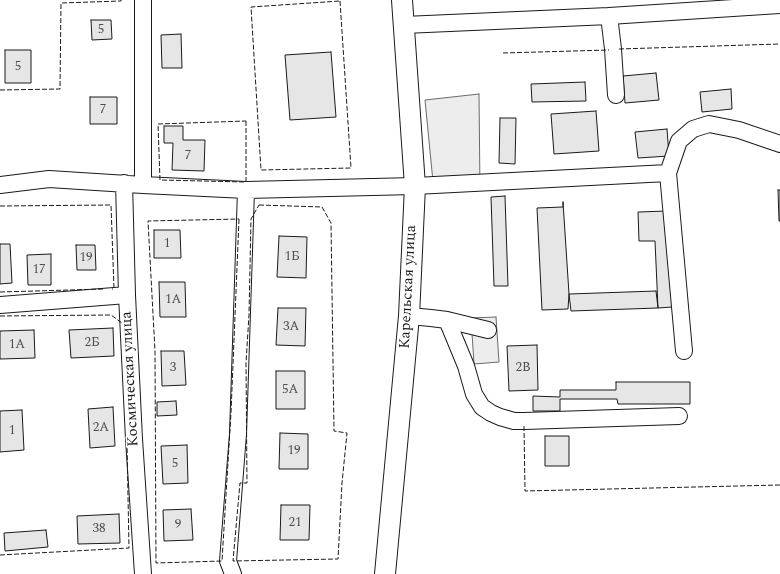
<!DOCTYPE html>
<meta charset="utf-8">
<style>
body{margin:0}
canvas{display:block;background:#fff}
</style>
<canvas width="780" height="574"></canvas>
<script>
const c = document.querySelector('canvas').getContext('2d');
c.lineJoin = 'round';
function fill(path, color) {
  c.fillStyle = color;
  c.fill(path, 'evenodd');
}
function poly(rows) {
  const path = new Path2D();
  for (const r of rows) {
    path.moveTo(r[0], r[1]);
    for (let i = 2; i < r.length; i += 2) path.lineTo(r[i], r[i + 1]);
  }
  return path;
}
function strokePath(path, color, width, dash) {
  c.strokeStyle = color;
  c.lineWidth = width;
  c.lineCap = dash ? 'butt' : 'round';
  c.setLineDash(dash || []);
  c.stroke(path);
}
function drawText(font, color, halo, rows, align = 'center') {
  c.font = font + ' Spectral,serif';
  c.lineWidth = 3;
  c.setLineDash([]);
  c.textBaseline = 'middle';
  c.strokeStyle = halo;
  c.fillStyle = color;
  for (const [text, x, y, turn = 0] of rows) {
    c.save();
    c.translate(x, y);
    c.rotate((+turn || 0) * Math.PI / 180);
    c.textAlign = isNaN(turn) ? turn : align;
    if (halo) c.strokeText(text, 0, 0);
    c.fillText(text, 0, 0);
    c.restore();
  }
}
const parking = poly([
 [479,94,480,190,434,192,425,100,479,94],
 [496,317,499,362,474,364,471,318,496,317]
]);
const building = poly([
 [91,20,111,20,112,39,92,40,91,20],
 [181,34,182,68,162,68,161,35,181,34],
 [5,50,31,50,31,83,5,83,5,50],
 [331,52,336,117,290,120,285,55,331,52],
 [656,73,659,100,625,103,623,76,656,73],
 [585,82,586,101,532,102,531,84,585,82],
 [731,89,732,109,702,112,700,92,731,89],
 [90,97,117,97,117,124,90,124,90,97],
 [596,111,599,151,554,154,551,114,596,111],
 [500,118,516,118,515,164,499,163,500,118],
 [164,126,183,126,183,140,205,140,204,171,172,170,173,143,164,143,164,126],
 [667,129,669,156,638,158,635,132,667,129],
 [778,190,780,190,780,221,779,221,778,190],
 [505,196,508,286,494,286,491,197,505,196],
 [563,202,569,294,568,309,542,310,537,208,563,207,563,202],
 [667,211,672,307,658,308,655,241,639,241,638,212,667,211],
 [154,230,180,230,181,258,154,258,154,230],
 [279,236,307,237,306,278,277,277,279,236],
 [0,244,10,244,12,283,0,284,0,244],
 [76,245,95,245,96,270,77,270,76,245],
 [51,254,51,285,28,285,27,255,51,254],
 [159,282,185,282,186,317,160,317,159,282],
 [656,291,658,308,571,311,569,294,656,291],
 [278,308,306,308,305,346,276,345,278,308],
 [113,328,114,356,71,358,69,330,113,328],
 [34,330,35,358,0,359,0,331,34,330],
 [537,345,538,390,509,391,507,346,537,345],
 [161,351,184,351,186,385,162,386,161,351],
 [276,371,305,371,305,409,276,409,276,371],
 [616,382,690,382,690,404,618,404,617,399,560,399,560,411,533,411,533,396,560,397,560,390,616,390,616,382],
 [176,401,177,415,157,416,157,402,176,401],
 [113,407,115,446,90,448,88,409,113,407],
 [22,410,24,450,0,452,0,411,22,410],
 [280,433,308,434,308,469,279,469,280,433],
 [545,436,569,436,569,466,545,466,545,436],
 [187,445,188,483,163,484,161,446,187,445],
 [281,505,310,505,309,540,280,540,281,505],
 [191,509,193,540,164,541,163,510,191,509],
 [119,514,120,543,78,544,77,516,119,514],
 [46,530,48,547,5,551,4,533,46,530]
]);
const minor = poly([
 [143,0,143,185],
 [609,16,613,49,616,95],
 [404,25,609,16,780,5],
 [124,183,127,295,134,439,143,574],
 [0,185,49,179,143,185,246,190,415,186,668,173],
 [0,305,127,295],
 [409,316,431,318,447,320,488,330],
 [447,320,466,366,474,394,482,407,491,413,500,417,514,421,524,421,679,416],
 [684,351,668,173,679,141,693,129,709,124,739,130,780,144],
 [233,574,228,561,238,434,246,190]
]);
const major = poly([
 [385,574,409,316,415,186,402,0]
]);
const fence = poly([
 [340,1,351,168,261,170,251,7,340,1],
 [619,49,780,44],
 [503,53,609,50],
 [0,90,60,89,61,3,121,1,121,0],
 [246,121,246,182,160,180,158,124,246,121],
 [259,205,322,207,331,223,334,431,347,433,342,483,338,559,233,561,240,483,247,483,246,363,249,315,251,219,259,205],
 [0,206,111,205,114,289,112,289],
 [239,219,231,413,222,561,156,563,155,351,148,221,239,219],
 [0,292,104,289],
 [0,316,111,315,122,323],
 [524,426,525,491,780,485],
 [0,555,129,548,127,444]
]);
const numberNames = [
 ["5",101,30],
 ["5",18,67],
 ["7",103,110],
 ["7",188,156],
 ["1",167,244],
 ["1Б",292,257],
 ["19",86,258],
 ["17",39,270],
 ["1А",173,300],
 ["3А",291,327],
 ["2Б",92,343],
 ["1А",17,345],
 ["3",173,368],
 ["2В",523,368],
 ["5А",290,390],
 ["2А",101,428],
 ["1",12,431],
 ["19",294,451],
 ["5",175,464],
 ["21",295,523],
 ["9",178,525],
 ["38",99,529]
];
const streetNames = [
 ["Карельская улица",409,287,-87],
 ["Космическая улица",131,379,-93]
];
fill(parking, '#ededed');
strokePath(parking, '#6a6a6a', 1);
fill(building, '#e6e6e6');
strokePath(building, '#1a1a1a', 1);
strokePath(minor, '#1a1a1a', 18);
strokePath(major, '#1a1a1a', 22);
strokePath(minor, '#fff', 16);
strokePath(major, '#fff', 20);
strokePath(fence, '#1a1a1a', 1, [5, 2]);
drawText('13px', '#4d4d4d', null, numberNames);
drawText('15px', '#1a1a1a', '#fff', streetNames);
</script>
